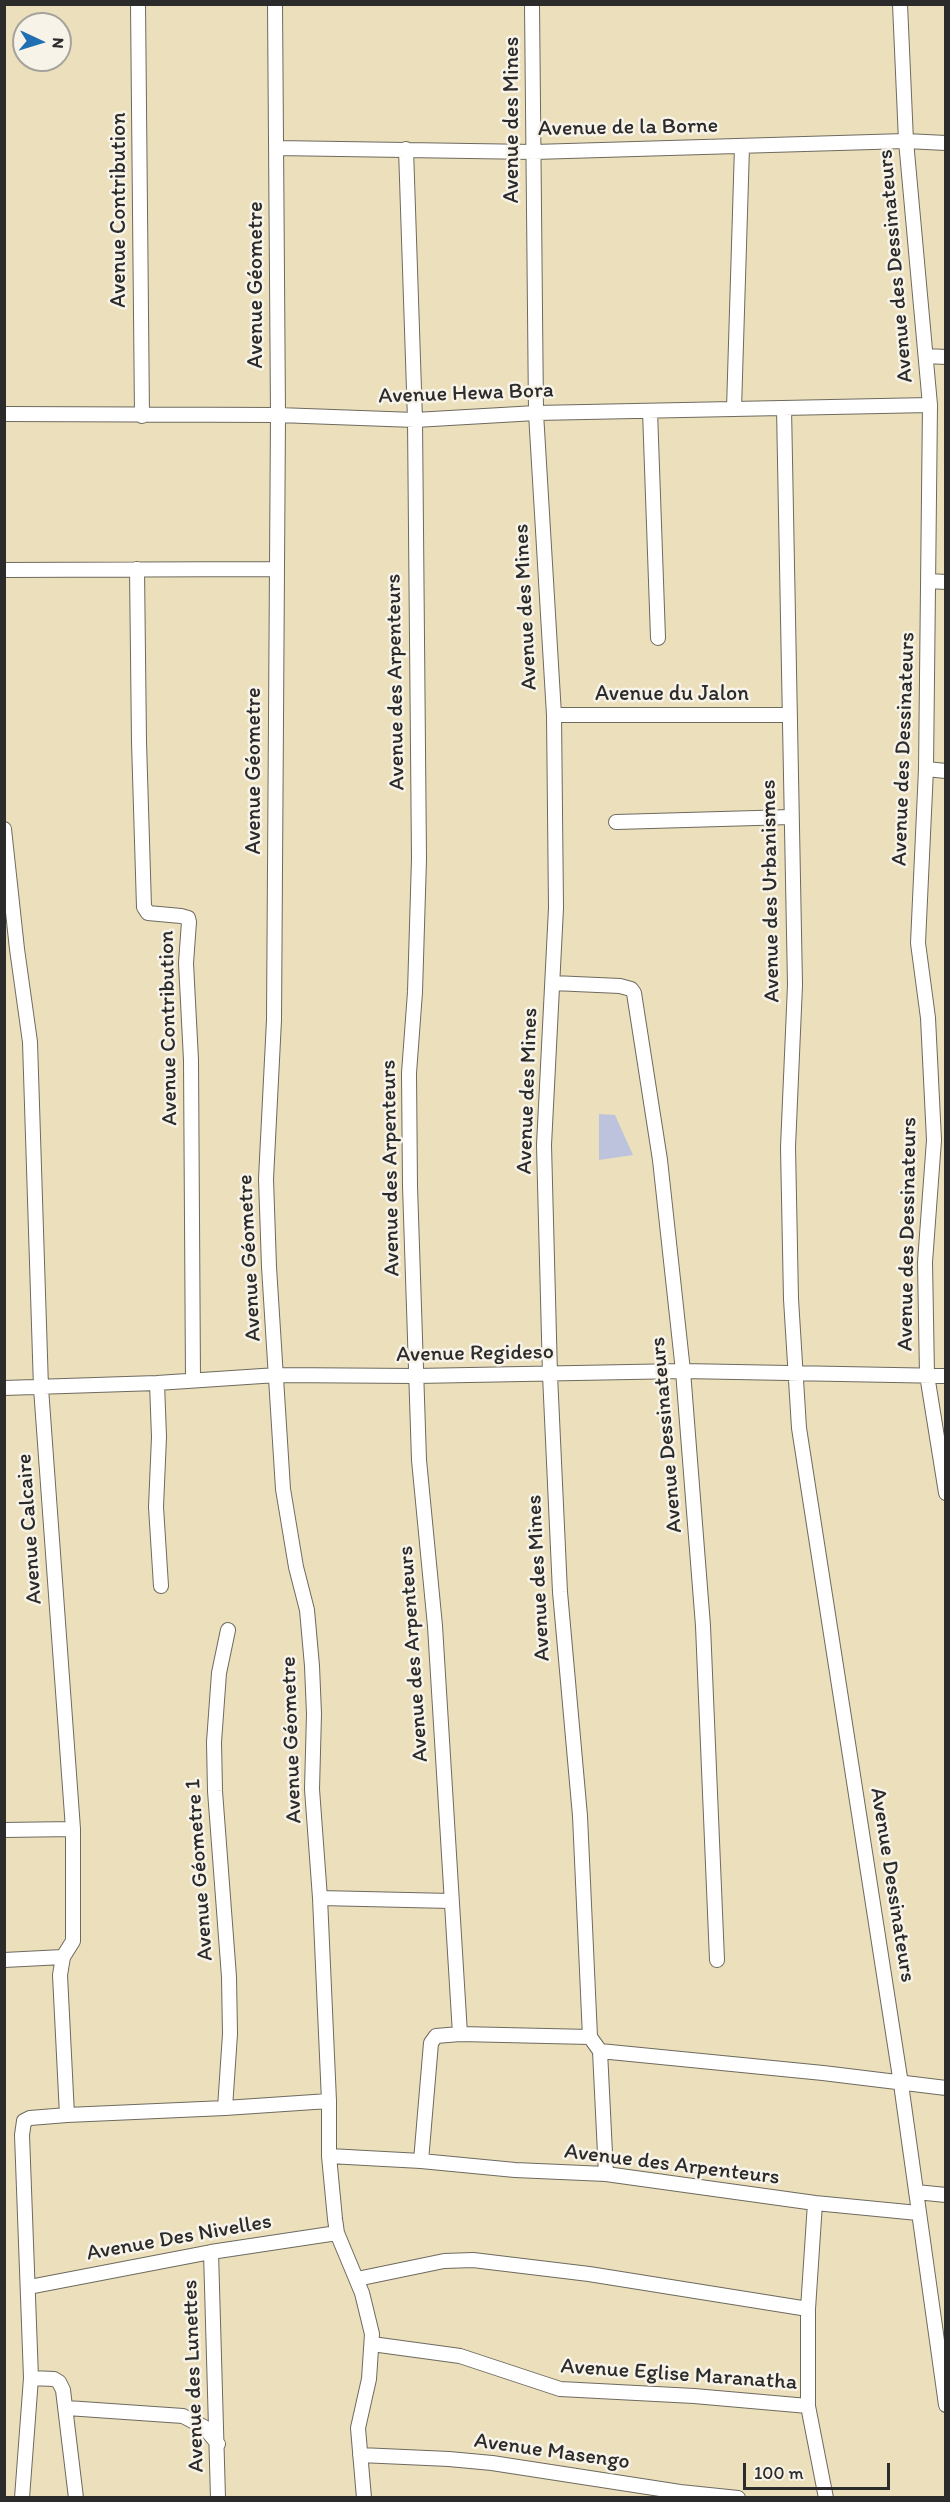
<!DOCTYPE html>
<meta charset="utf-8">
<style>
body{margin:0}
#map{position:relative;width:950px;height:2502px;overflow:hidden;background:#ebdfbc;font-family:Itim,sans-serif}
canvas{display:block}
.frame{position:absolute;inset:0;border:6px solid #2b2b2b;pointer-events:none}
.north{position:absolute;left:12px;top:12px;width:60px;height:60px;box-sizing:border-box;background:#f7f3e8;border:2px solid #a5a39c;border-radius:50%;rotate:94deg;font-size:16px;font-weight:700;line-height:24px;text-align:center;color:#2b2b2b}
.north::after{content:'';display:block;margin:auto;width:21px;height:27px;background:#1f6fb2;clip-path:polygon(50% 0,100% 100%,50% 72%,0 100%)}
.scale{position:absolute;left:743px;top:2463px;width:147px;height:27px;box-sizing:border-box;border:3px solid #2b2b2b;border-top:0;padding-left:8px;font-size:18px;line-height:21px;white-space:nowrap;color:#2b2b2b;-webkit-text-stroke:4px #f7f3e8;paint-order:stroke}
</style>
<div id="map">
<canvas width="950" height="2502"></canvas>
<div class="frame"></div>
<div class="north">N</div>
<div class="scale">100 m</div>
</div>
<script>
const c = document.querySelector('canvas').getContext('2d');
c.lineJoin = 'round';
function fill(path, color) {
  c.fillStyle = color;
  c.fill(path, 'evenodd');
}
function poly(rows) {
  const path = new Path2D();
  for (const r of rows) {
    path.moveTo(r[0], r[1]);
    for (let i = 2; i < r.length; i += 2) path.lineTo(r[i], r[i + 1]);
  }
  return path;
}
function strokePath(path, color, width, dash) {
  c.strokeStyle = color;
  c.lineWidth = width;
  c.lineCap = dash ? 'butt' : 'round';
  c.setLineDash(dash || []);
  c.stroke(path);
}
function drawText(font, color, halo, rows, align = 'center') {
  c.font = font + ' Itim,sans-serif';
  c.lineWidth = 5;
  c.setLineDash([]);
  c.textBaseline = 'middle';
  c.strokeStyle = halo;
  c.fillStyle = color;
  for (const [text, x, y, turn = 0] of rows) {
    c.save();
    c.translate(x, y);
    c.rotate((+turn || 0) * Math.PI / 180);
    c.textAlign = isNaN(turn) ? turn : align;
    if (halo) c.strokeText(text, 0, 0);
    c.fillText(text, 0, 0);
    c.restore();
  }
}
const industrial = poly([
 [599,1114,615,1115,633,1155,599,1160]
]);
const minor = poly([
 [138,4,142,416],
 [275,4,278,415,274,1020,266,1179,269,1267,283,1489,296,1567,307,1610,312,1666,314,1714,312,1789,320,1898,329,2101,329,2156,335,2219,337,2233,362,2293,372,2334,369,2379,358,2428,364,2498],
 [532,4,536,413,554,715,556,908,544,1145,550,1375,560,1592,580,1816,590,2037,600,2051,606,2174],
 [900,4,906,141,930,405,926,769,918,943,928,1018,934,1140,925,1262,927,1375,946,1493],
 [276,148,534,152,906,141,946,143],
 [406,149,415,420,419,859,415,992,409,1073,410,1186,419,1460,435,1626,460,2034],
 [926,356,946,357],
 [784,408,795,985,788,1147,791,1299,799,1428,901,2084,946,2405],
 [734,409,742,147],
 [650,411,658,638],
 [4,414,278,415,415,420,536,413,930,405],
 [137,569,139,742,144,907,148,913,181,916,188,918,189,922,186,963,191,1060,193,1380],
 [4,570,276,569],
 [929,581,946,582],
 [554,715,790,715],
 [926,769,946,771],
 [616,822,791,817],
 [4,829,17,949,30,1042,41,1388,73,1829,73,1941,63,1957,60,1975,67,2115],
 [553,983,620,986,631,989,634,993,660,1160,683,1371,703,1626,717,1960],
 [157,1383,159,1437,156,1507,161,1586],
 [4,1388,157,1383,277,1375,416,1376,683,1371,946,1376],
 [4,1830,73,1829],
 [320,1898,451,1901],
 [4,1960,63,1957],
 [600,2051,823,2073,946,2088],
 [225,2108,230,2034,229,1977,215,1791,214,1742,219,1673,228,1630],
 [329,2156,421,2161,515,2170,606,2174,815,2203,918,2213],
 [421,2161,431,2043,436,2036,460,2034,590,2037],
 [916,2192,946,2195],
 [815,2203,808,2309,808,2406,826,2498],
 [211,2252,218,2498],
 [357,2279,444,2261,473,2260,589,2274,808,2309],
 [29,2287,211,2252,337,2233],
 [372,2344,460,2356,560,2389,694,2396,808,2406],
 [31,2378,54,2379,59,2382,63,2390,76,2498],
 [67,2408,183,2416,204,2427,218,2444],
 [360,2455,449,2459,492,2463,680,2492,738,2498],
 [22,2498,31,2378,22,2135,24,2121,30,2118,67,2115,225,2108,329,2101]
]);
const streetNames = [
 ["Avenue des Mines",512,120,-90],
 ["Avenue de la Borne",628,128,-1],
 ["Avenue Contribution",119,210,-90],
 ["Avenue des Dessinateurs",896,266,-95],
 ["Avenue Géometre",256,285,-90],
 ["Avenue Hewa Bora",466,394,-2],
 ["Avenue des Mines",526,607,-93],
 ["Avenue des Arpenteurs",396,682,-91],
 ["Avenue du Jalon",672,694],
 ["Avenue des Dessinateurs",904,749,-88],
 ["Avenue Géometre",254,771,-90],
 ["Avenue des Urbanismes",771,891,-91],
 ["Avenue Contribution",169,1028,-91],
 ["Avenue des Mines",528,1091,-88],
 ["Avenue des Arpenteurs",391,1168,-91],
 ["Avenue des Dessinateurs",908,1234,-89],
 ["Avenue Géometre",250,1258,-93],
 ["Avenue Regideso",475,1354,-1],
 ["Avenue Dessinateurs",667,1435,-95],
 ["Avenue Calcaire",30,1529,-94],
 ["Avenue des Mines",539,1578,-93],
 ["Avenue des Arpenteurs",414,1654,-94],
 ["Avenue Géometre",292,1740,-92],
 ["Avenue Géometre 1",200,1870,-94],
 ["Avenue Dessinateurs",892,1885,81],
 ["Avenue des Arpenteurs",672,2165,7],
 ["Avenue Des Nivelles",179,2238,-10],
 ["Avenue Eglise Maranatha",679,2375,4],
 ["Avenue des Lunettes",194,2376,-92],
 ["Avenue Masengo",552,2452,8]
];
fill(industrial, '#bec3dd');
strokePath(minor, '#6e6a5e', 16);
strokePath(minor, '#fff', 14);
drawText('22px', '#2b2b2b', '#f7f3e8', streetNames);
</script>
